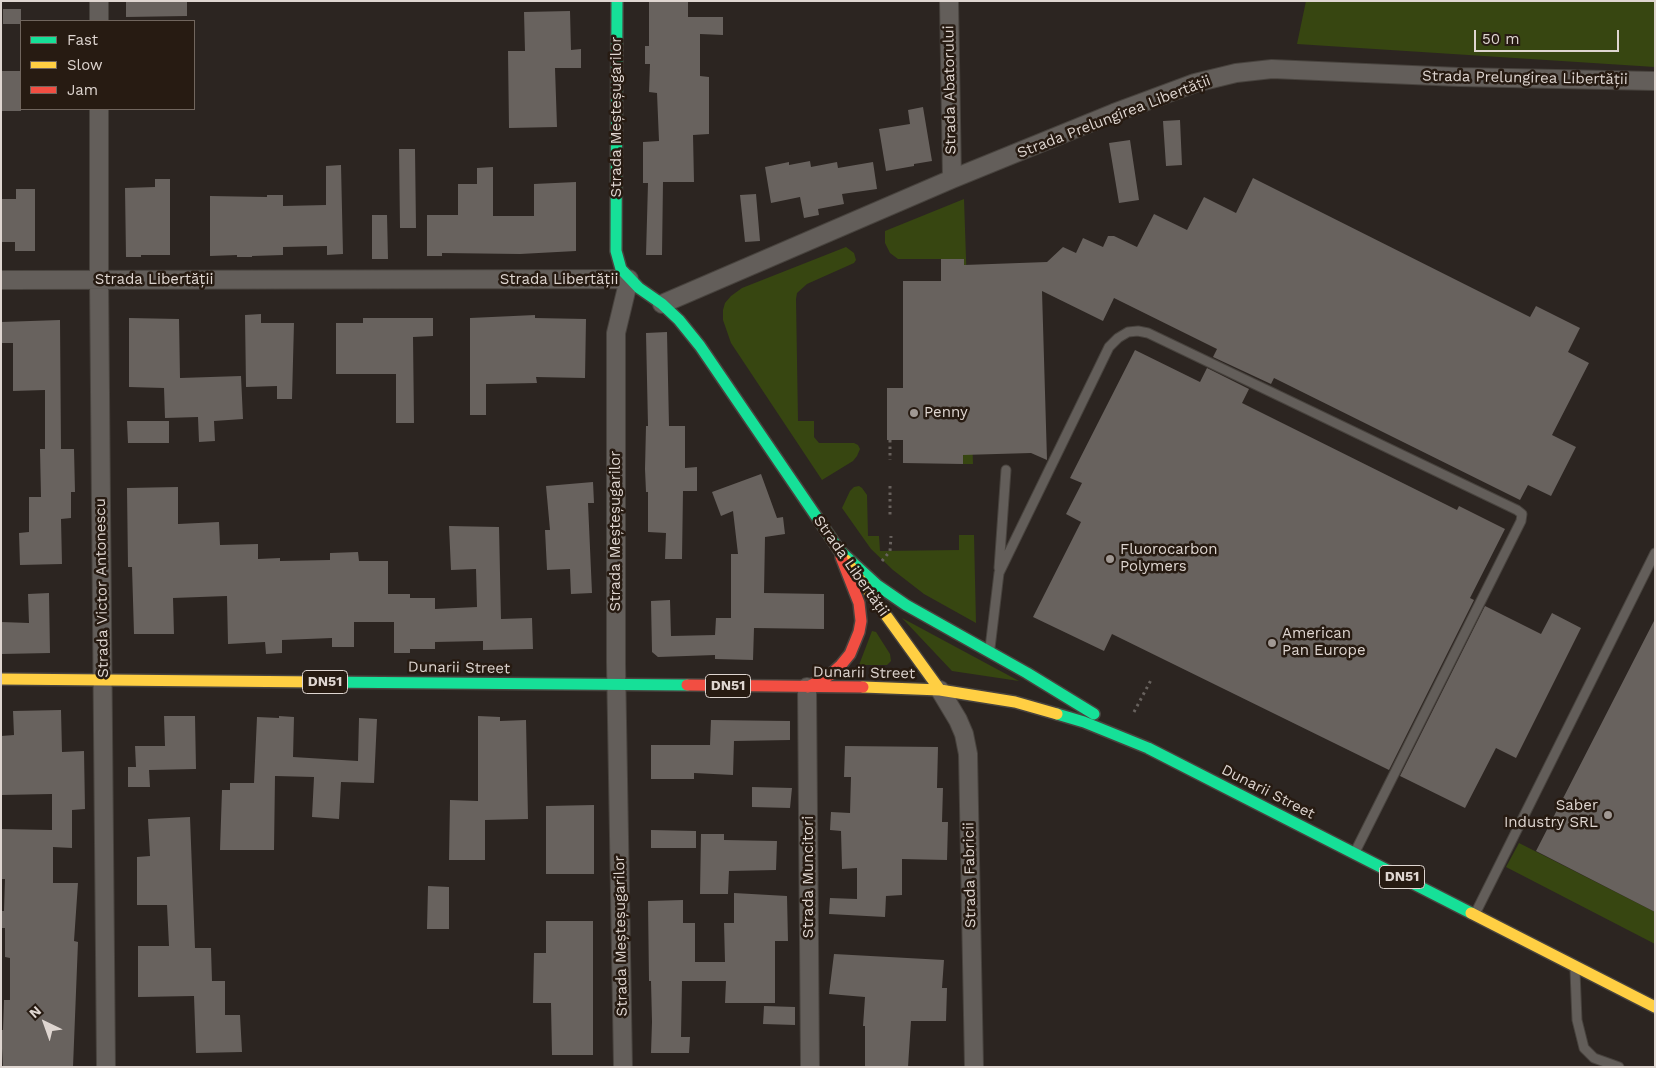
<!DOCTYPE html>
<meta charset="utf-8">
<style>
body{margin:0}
#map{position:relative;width:1656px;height:1068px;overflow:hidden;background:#2c2521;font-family:"Work Sans",sans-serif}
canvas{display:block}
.frame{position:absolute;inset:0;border:2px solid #dfd6d1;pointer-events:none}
.legend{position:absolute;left:20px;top:20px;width:175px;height:90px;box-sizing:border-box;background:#271b12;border:1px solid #71665e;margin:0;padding:6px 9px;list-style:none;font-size:15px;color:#dfd6d1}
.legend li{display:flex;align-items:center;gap:10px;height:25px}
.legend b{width:25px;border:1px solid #71665e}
.north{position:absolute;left:20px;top:998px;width:50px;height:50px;-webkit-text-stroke:4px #271b12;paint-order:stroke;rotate:318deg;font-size:14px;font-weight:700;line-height:20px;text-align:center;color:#dfd6d1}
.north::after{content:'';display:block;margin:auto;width:18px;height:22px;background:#dfd6d1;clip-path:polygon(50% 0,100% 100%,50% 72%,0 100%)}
.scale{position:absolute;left:1474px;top:30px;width:145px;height:22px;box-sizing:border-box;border:2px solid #dfd6d1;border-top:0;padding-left:6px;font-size:15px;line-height:18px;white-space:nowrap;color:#dfd6d1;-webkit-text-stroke:4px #271b12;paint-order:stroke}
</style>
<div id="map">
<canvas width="1656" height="1068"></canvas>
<div class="frame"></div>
<ul class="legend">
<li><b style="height:6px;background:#16e098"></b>Fast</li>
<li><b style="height:6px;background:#ffcf43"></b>Slow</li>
<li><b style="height:6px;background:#f24e42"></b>Jam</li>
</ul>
<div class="north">N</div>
<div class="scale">50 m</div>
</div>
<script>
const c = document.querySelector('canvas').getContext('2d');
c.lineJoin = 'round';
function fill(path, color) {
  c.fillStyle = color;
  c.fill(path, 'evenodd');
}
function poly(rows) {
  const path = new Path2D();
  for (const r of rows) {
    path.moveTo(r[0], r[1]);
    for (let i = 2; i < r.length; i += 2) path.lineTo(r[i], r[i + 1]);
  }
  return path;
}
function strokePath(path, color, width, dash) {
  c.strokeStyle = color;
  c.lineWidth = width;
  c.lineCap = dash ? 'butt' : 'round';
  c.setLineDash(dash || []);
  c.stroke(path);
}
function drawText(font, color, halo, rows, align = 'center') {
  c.font = font + ' "Work Sans",sans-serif';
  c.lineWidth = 5;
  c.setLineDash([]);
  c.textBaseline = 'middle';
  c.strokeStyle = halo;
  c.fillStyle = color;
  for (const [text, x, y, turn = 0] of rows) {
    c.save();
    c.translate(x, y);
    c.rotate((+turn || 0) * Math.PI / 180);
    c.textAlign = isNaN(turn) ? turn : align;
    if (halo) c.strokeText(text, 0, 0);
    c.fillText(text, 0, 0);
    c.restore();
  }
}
const green = poly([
 [1306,1,1655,1,1655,67,1297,44],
 [964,199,973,464,963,464,964,259,898,259,890,253,885,243,885,231],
 [846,247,854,253,856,260,854,263,807,284,797,293,796,299,798,421,814,421,814,437,819,443,854,443,858,445,860,449,857,456,853,461,822,480,731,343,723,320,723,310,725,303,731,296,742,288],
 [859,486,862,488,867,495,868,536,879,536,880,551,959,550,959,535,974,535,976,623,924,594,893,570,871,549,842,508,850,491,854,487],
 [902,618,1019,681,952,671],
 [872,631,876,632,890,654,891,661,887,665,859,665],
 [1519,843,1655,912,1655,944,1506,867]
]);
const building = poly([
 [187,1,187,16,126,17,126,2],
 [649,1,688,1,688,17,723,17,723,35,700,34,700,76,709,77,709,134,693,135,694,182,663,182,662,255,646,255,648,183,643,183,643,142,659,141,657,93,649,92,650,64,645,64,645,46,649,46],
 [3,9,21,9,21,24,3,24],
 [570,11,571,50,581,49,581,68,555,68,557,127,509,128,508,51,525,51,524,12],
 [1,71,21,71,21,111,1,111],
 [923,107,932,161,914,164,914,166,886,171,879,129,910,124,908,110],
 [1180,120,1182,165,1166,166,1163,121],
 [1130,140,1139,200,1119,203,1109,143],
 [399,149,415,149,416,228,400,228],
 [810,161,811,167,837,162,838,168,873,162,877,189,842,194,844,204,818,209,819,215,804,218,800,197,771,203,765,167,789,162,789,165],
 [341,165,343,254,327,255,327,246,283,247,283,255,252,256,252,257,237,257,237,255,210,256,210,196,267,197,267,195,283,195,283,206,326,205,326,166],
 [493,167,493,216,534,216,534,184,576,182,576,251,520,254,442,253,442,256,427,256,427,215,458,215,458,184,477,184,477,168],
 [1253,178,1530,317,1536,306,1580,328,1568,352,1589,363,1552,435,1576,447,1551,496,1528,485,1520,500,1274,378,1271,384,1213,357,1217,349,1114,298,1103,321,1042,291,1047,460,1031,453,963,455,963,464,903,463,903,440,887,440,887,388,903,388,903,281,941,281,941,259,964,259,964,265,1047,262,1063,247,1076,253,1083,238,1103,247,1108,236,1114,236,1137,247,1154,214,1187,230,1204,197,1236,213],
 [155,179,170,179,170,255,141,255,141,257,126,257,125,188,155,187],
 [16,189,35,189,35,251,15,251,15,242,1,242,1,199,16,199],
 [756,194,760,241,745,242,740,195],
 [372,215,387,215,388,259,372,259],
 [261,314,261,323,294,323,292,399,277,399,277,386,246,387,245,315],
 [535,315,535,318,586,319,585,378,536,377,537,383,486,384,486,415,470,415,470,318],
 [129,318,179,319,180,378,241,376,243,419,214,421,215,441,199,442,198,417,165,418,164,388,129,387],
 [363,318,433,318,433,336,413,337,414,423,396,423,396,374,336,374,336,323,363,323],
 [60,320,61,449,74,449,75,492,71,492,71,518,61,519,62,564,20,565,19,533,29,532,29,497,41,497,40,449,45,449,45,390,13,391,13,343,1,343,1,322],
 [667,332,669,426,685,426,685,468,697,467,697,491,683,491,682,559,665,559,666,533,648,532,648,492,646,492,645,469,646,426,648,426,646,333],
 [1135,350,1200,382,1207,368,1249,389,1242,403,1457,510,1459,506,1505,529,1470,598,1474,600,1389,770,1112,634,1104,651,1033,617,1081,522,1066,514,1082,483,1070,478],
 [127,421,169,421,169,443,128,443],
 [761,474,777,518,783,517,785,534,765,537,764,593,824,594,824,629,754,628,753,660,715,659,715,655,658,657,652,652,651,601,670,600,671,636,715,635,716,618,731,618,731,554,738,554,733,511,721,516,712,492],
 [593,482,594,503,588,503,592,593,571,594,570,569,547,570,545,530,550,530,546,486],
 [178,487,178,524,219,522,220,545,258,544,258,559,280,558,280,561,330,560,330,553,358,552,359,561,388,561,388,594,410,594,410,598,435,598,435,609,477,607,476,569,451,570,449,526,499,527,501,619,532,618,533,649,483,650,483,641,435,642,435,649,410,649,410,653,394,653,394,622,354,622,354,647,332,647,332,638,282,640,282,653,266,654,265,642,228,644,227,596,173,598,174,634,134,634,132,567,128,567,127,488],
 [49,593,50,653,1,654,1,622,29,623,28,594],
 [1485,606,1541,634,1552,613,1581,628,1516,758,1496,748,1465,808,1400,776],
 [1655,619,1655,912,1536,851],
 [61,710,62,752,84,751,85,809,72,810,72,848,53,847,53,883,78,883,74,941,78,942,73,1067,3,1067,1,1030,3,1030,4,1000,10,1000,10,958,5,957,5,928,2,928,2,911,4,911,5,879,1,879,1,829,52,830,52,794,1,795,1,736,14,735,13,711],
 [164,716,195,716,196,769,149,770,150,787,128,787,128,767,136,767,135,746,165,746],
 [279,716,294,717,293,757,358,761,359,718,377,719,374,783,341,782,339,819,312,817,314,777,275,776,274,850,220,850,222,790,230,790,230,783,254,783,257,717,279,718],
 [478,716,500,717,500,721,526,720,528,819,485,820,485,860,449,860,450,800,478,801],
 [711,720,790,721,790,740,734,741,733,775,694,773,694,779,651,779,651,745,710,745],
 [845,746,938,747,937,788,943,788,942,822,948,822,947,860,902,859,902,895,886,896,885,917,829,914,830,898,857,899,857,868,842,869,841,831,830,830,831,812,850,813,851,777,844,777],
 [752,787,792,788,790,808,752,807],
 [594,805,594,874,546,874,546,806],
 [190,817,195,948,211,948,212,981,225,981,225,1015,240,1015,242,1052,196,1053,194,996,138,997,138,946,169,946,167,905,137,905,137,857,150,856,148,819],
 [651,830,696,831,696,848,651,848],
 [701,834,724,834,724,840,777,841,776,870,729,871,728,894,700,894],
 [428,886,449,887,449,929,427,929],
 [734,893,787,896,788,941,775,941,775,1003,725,1003,726,981,682,981,681,1037,690,1037,689,1053,651,1053,652,1022,651,981,649,981,648,901,683,900,683,923,695,923,695,962,725,962,724,923,734,923],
 [546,921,593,921,593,1055,552,1055,551,1003,533,1003,534,953,546,953],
 [834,954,944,960,942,988,947,988,946,1021,911,1021,908,1067,865,1067,865,1026,863,1026,865,997,829,994],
 [764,1006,795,1007,795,1025,763,1024]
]);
const path = poly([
 [890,440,890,460],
 [890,486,890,516],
 [882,561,890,551,891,536],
 [1134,712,1151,680]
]);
const lane = poly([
 [999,568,1006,470],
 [990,648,999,573,1109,347,1118,338,1128,332,1138,331,1148,333,1517,510,1522,514,1521,521,1356,850],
 [1476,912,1655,553],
 [1575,971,1577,1020,1584,1048,1594,1058,1619,1067]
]);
const street = poly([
 [949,1,952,179],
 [99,21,99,1],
 [99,109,99,280,106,1067],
 [1,280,629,279,616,333,616,663,623,1067],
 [662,304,952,179,1114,113,1195,83,1236,73,1272,69,1459,77,1655,81],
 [807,687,810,1067],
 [940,690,958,720,964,734,968,754,974,1067]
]);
const fast = poly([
 [617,1,616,251,621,269,639,288,662,304,679,320,700,346,846,560],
 [838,549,877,585,906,605,1027,673,1094,714],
 [320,682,687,685],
 [1057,714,1084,722,1148,748,1471,913]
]);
const slow = poly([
 [846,560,940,690],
 [1,679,320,682],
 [863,687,940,690,1015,702,1057,714],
 [1471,913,1655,1007]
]);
const jam = poly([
 [687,685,863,687],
 [808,687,830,675,841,665,850,654,859,632,861,621,859,603,841,557]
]);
const markers = [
 [914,413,5,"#a09893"],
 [1110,559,5,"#a09893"],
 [1272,643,5,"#a09893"],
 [1608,815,5,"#a09893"]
];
const shields = [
 [325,682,45],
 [728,686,45],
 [1402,877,45]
];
const shieldNames = [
 ["DN51",325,682],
 ["DN51",728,686],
 ["DN51",1402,877]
];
const streetNames = [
 ["Strada Prelungirea Libertății",1525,78,1],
 ["Strada Abatorului",950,90,-91],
 ["Strada Meșteșugarilor",617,117,-90],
 ["Strada Prelungirea Libertății",1114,117,-21],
 ["Strada Libertății",154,280],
 ["Strada Libertății",559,280],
 ["Strada Meșteșugarilor",616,531,-90],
 ["Strada Libertății",851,566,55],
 ["Strada Victor Antonescu",102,588,-91],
 ["Dunarii Street",459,668,1],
 ["Dunarii Street",864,673,1],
 ["Dunarii Street",1268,792,27],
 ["Strada Fabricii",970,875,-91],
 ["Strada Muncitori",809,877,-90],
 ["Strada Meșteșugarilor",621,936,-91]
];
const poiNames = [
 ["Penny",924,413],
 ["Fluorocarbon",1120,550],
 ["Polymers",1120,567],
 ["American",1282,634],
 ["Pan Europe",1282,651],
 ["Saber",1598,806,"right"],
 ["Industry SRL",1598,823,"right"]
];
fill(green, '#374611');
fill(building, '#68625e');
strokePath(lane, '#48433e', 11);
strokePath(street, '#48433e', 20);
strokePath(fast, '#48433e', 14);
strokePath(slow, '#48433e', 14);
strokePath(jam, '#48433e', 14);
strokePath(path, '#68625e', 3, [2.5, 4]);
strokePath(lane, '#635e5a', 9);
strokePath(street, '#635e5a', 18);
strokePath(fast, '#16e098', 11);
strokePath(slow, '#ffcf43', 11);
strokePath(jam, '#f24e42', 11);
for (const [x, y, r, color] of markers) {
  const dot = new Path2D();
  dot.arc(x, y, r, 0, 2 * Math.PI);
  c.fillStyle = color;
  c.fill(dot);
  strokePath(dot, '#271b12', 2);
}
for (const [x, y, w] of shields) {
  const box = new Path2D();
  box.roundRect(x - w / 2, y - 11.5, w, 23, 4);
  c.fillStyle = '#271b12';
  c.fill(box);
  strokePath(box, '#dfd6d1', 1);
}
drawText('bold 14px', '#dfd6d1', null, shieldNames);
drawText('15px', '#dfd6d1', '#271b12', streetNames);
drawText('15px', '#dfd6d1', '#271b12', poiNames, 'left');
</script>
